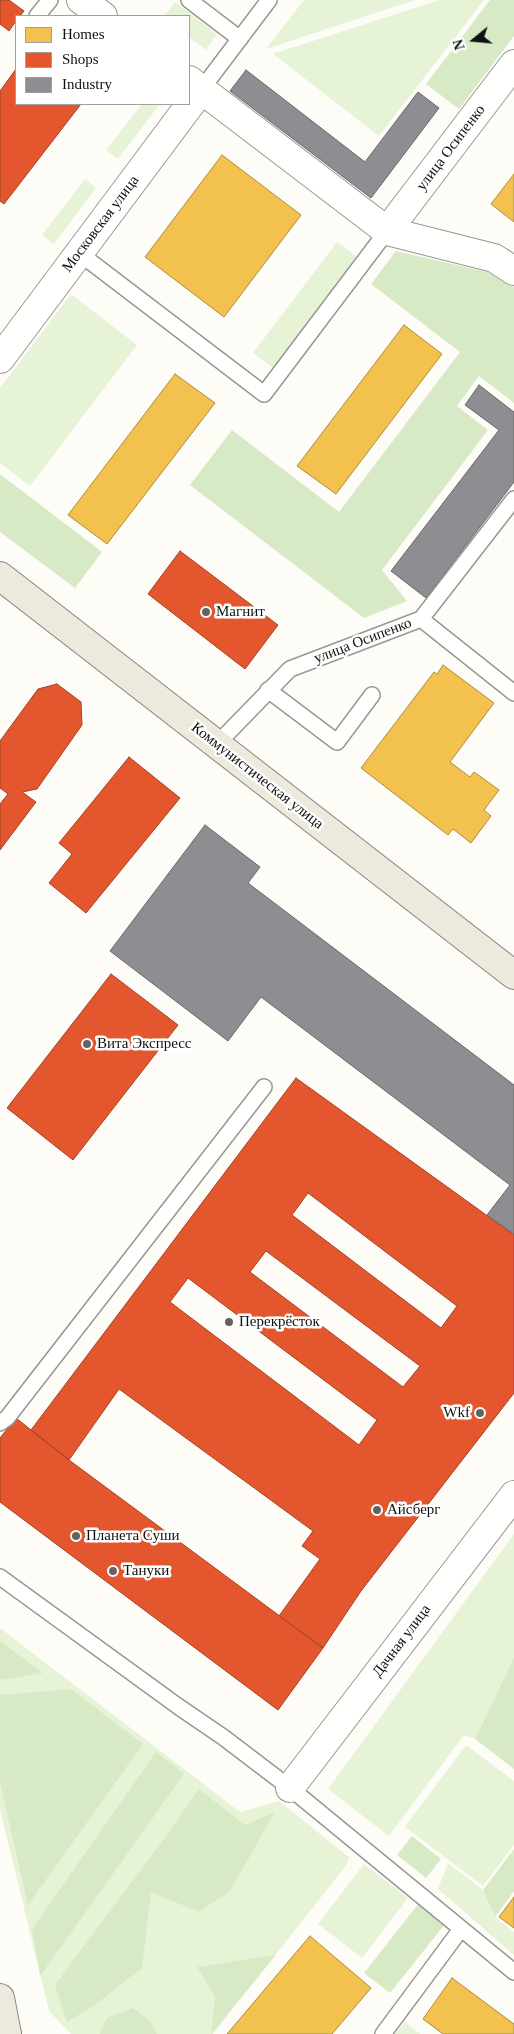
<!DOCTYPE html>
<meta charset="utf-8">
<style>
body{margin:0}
#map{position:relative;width:514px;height:2034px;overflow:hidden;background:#fdfcf7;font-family:"Times New Roman",serif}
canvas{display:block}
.legend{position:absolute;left:15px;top:15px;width:175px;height:90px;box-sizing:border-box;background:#fff;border:1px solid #a0a0a0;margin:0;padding:6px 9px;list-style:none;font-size:15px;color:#111}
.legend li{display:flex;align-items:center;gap:10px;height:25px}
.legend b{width:25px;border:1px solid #a0a0a0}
.north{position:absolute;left:449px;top:15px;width:50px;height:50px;-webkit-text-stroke:4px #fff;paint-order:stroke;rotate:253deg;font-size:14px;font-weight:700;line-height:20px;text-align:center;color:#111}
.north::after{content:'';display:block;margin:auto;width:18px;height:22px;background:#111;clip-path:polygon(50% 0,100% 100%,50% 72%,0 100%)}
</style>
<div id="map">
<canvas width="514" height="2034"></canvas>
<ul class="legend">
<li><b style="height:14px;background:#f2c14e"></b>Homes</li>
<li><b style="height:14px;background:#e4572e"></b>Shops</li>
<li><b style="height:14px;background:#8d8d92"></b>Industry</li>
</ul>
<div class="north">N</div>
</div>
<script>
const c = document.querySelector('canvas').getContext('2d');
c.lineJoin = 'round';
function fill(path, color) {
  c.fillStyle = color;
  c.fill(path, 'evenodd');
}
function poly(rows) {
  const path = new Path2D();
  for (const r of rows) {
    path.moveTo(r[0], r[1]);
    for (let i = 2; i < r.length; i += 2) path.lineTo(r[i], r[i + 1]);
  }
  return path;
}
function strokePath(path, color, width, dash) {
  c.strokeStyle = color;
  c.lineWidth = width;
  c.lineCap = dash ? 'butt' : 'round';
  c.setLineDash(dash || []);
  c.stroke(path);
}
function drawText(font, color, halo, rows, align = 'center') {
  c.font = font + ' "Times New Roman",serif';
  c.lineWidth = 5;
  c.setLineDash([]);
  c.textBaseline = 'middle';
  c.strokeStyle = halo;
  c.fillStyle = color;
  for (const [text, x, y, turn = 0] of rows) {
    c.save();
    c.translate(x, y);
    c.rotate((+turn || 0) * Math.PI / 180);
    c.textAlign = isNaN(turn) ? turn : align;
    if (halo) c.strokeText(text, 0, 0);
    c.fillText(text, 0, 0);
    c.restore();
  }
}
const green = poly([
 [304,0,415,0,266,49],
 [439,0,484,0,379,136,273,54],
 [175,2,217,34,206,50,189,37,189,16,164,16],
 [142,104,160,104,118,159,106,150],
 [85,179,96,188,54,244,42,235],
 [337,242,357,257,273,368,253,353],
 [71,294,137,345,30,486,0,463,0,388],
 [514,1534,514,1657,475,1739,464,1735,389,1836,328,1789],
 [0,1628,240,1812,279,1801,350,1858,347,1861,348,1863,213,2034,71,2034,49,2011,0,1809],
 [466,1745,514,1781,514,1845,483,1886,405,1827],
 [448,1863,483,1890,495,1917,514,1932,514,1955,438,1889],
 [364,1864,408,1898,362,1958,318,1924],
 [405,2022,420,2034,395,2034]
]);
const forest = poly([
 [490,0,514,0,514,36,459,109,426,84],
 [396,251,487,272,514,287,514,403,479,376,457,406,488,430,382,570,407,601,364,618,190,485,232,430,339,512,460,352,371,284],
 [0,474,102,552,75,588,0,532],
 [0,1641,43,1673,0,1680],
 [514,1657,514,1769,475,1739],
 [71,1689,143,1744,28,1905,0,1783,0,1695],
 [156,1752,184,1774,40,1976,32,1929],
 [199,1789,245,1825,275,1812,230,1891,199,1912,151,1892,142,1968,95,2005,67,2022,55,1985,167,1835],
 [412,1836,441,1859,426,1878,397,1855],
 [514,1849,514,1891,495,1917,483,1890],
 [419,1903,445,1924,390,1993,364,1973],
 [276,1955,211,2034,215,1996,197,1967],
 [133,2008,149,2020,157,2034,100,2034,107,2018]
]);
const homes = poly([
 [222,155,301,215,224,317,145,257,222,155],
 [514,174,514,222,491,204,514,174],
 [404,325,442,354,336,494,297,466,404,325],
 [175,374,215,403,107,544,68,515,175,374],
 [443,665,494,703,450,762,470,777,474,772,499,790,484,810,491,816,471,843,453,829,448,835,361,768,434,672,437,674,443,665],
 [514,1897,514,1928,499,1917,514,1897],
 [310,1936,371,1988,332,2034,227,2034,310,1936],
 [452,1978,514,2024,514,2034,443,2034,423,2019,452,1978]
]);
const shops = poly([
 [0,0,9,0,24,11,20,16,16,16,16,21,9,31,0,24,0,0],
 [16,69,16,104,81,104,4,204,0,201,0,91,16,69],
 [180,551,278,625,245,669,148,594,180,551],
 [57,684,81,702,82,725,37,789,22,792,36,802,0,850,0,804,8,794,0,788,0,741,38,689,57,684],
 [129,757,180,798,86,913,49,883,72,854,59,843,129,757],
 [111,974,178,1025,73,1160,7,1108,111,974],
 [296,1078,514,1235,514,1393,361,1591,323,1648,279,1616,320,1559,302,1546,313,1531,119,1389,69,1460,31,1430,296,1078],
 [308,1193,457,1306,441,1328,292,1215,308,1193],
 [266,1251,420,1366,403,1387,250,1272,266,1251],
 [188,1278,377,1420,359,1445,170,1302,188,1278],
 [16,1418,69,1460,323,1648,278,1710,0,1502,0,1438,16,1418]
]);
const industry = poly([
 [246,70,365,162,418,92,439,108,371,198,230,91,246,70],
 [479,385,514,412,514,482,426,598,391,571,499,430,465,405,479,385],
 [205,825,260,867,248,883,514,1085,514,1234,487,1215,510,1185,261,997,228,1041,110,951,205,825]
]);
const service = poly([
 [189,0,240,39],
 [37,16,50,0],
 [201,90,269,0],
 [79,253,264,394,387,231],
 [421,619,514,693],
 [268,690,337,742,372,695],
 [217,744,290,669,421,619,514,499],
 [0,1423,7,1418,264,1087],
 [0,1577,179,1707,223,1737,290,1788,514,1972],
 [383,2034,461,1929]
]);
const minor = poly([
 [81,0,103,16],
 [189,80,387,231,494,258,514,271],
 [387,231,514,64],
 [0,359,201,90],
 [290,1788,514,1495]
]);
const primary = poly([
 [0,576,514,975],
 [0,1998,7,2034]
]);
const markers = [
 [206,612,5,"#646362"],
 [87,1044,5,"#646362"],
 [229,1322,5,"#646362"],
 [480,1413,5,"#646362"],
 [377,1510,5,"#646362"],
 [76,1536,5,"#646362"],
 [113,1571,5,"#646362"]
];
const streetNames = [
 ["улица Осипенко",451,148,-53],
 ["Московская улица",101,224,-53],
 ["улица Осипенко",363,641,-21],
 ["Коммунистическая улица",257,776,38],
 ["Дачная улица",402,1641,-53]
];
const poiNames = [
 ["Магнит",216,612],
 ["Вита Экспресс",97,1044],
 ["Перекрёсток",239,1322],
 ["Wkf",470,1413,"right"],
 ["Айсберг",387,1510],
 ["Планета Суши",86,1536],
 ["Тануки",123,1571]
];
fill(green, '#e7f3d7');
fill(forest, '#d8eac5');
fill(homes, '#f2c14e');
strokePath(homes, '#ae8c3c', 1);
fill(shops, '#e4572e');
strokePath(shops, '#a54225', 1);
fill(industry, '#8d8d92');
strokePath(industry, '#68686b', 1);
strokePath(service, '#979795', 18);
strokePath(minor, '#979795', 30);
strokePath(primary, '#858482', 30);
strokePath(service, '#fffffe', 15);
strokePath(minor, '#fffffe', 28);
strokePath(primary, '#ede9dc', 28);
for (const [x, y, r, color] of markers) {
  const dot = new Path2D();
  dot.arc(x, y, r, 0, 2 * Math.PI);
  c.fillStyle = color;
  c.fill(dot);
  strokePath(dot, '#fff', 2);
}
drawText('15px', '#111', '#fff', streetNames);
drawText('15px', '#111', '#fff', poiNames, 'left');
</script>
